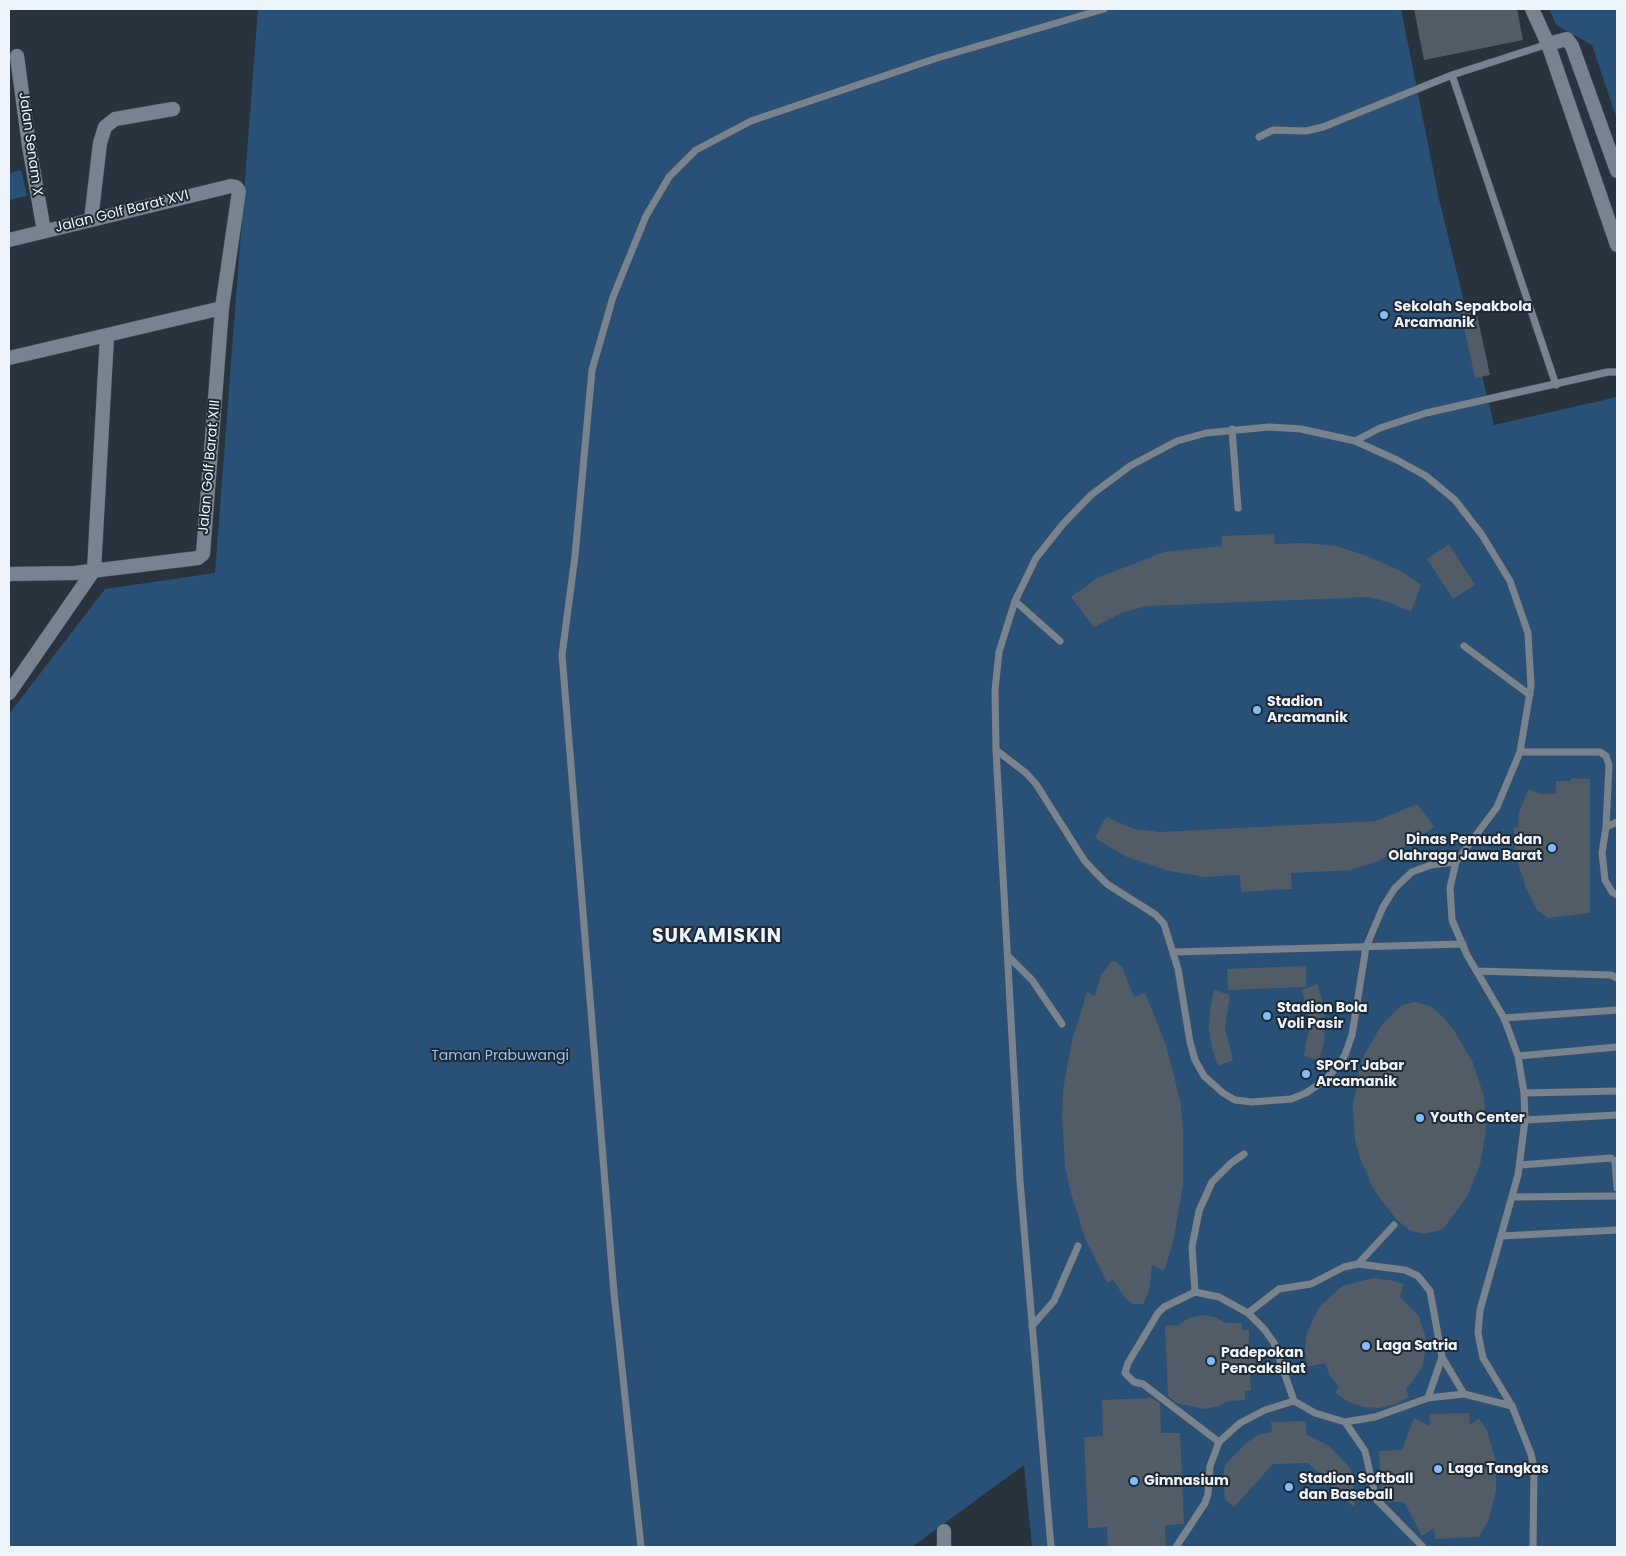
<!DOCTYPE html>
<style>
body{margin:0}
#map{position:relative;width:1626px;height:1556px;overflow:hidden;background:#29333d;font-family:Poppins,sans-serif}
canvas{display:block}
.frame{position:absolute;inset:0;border:10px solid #eef4fb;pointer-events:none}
</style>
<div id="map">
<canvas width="1626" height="1556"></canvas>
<div class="frame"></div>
</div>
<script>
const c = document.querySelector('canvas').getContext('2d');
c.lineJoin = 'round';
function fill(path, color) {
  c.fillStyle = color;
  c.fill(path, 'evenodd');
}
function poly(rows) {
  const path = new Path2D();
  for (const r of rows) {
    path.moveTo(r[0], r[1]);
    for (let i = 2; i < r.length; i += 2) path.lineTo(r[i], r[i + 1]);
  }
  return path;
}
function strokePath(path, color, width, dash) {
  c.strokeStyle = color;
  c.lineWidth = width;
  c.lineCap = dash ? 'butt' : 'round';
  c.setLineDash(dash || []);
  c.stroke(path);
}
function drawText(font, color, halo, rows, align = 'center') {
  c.font = font + ' Poppins,sans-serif';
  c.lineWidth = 4;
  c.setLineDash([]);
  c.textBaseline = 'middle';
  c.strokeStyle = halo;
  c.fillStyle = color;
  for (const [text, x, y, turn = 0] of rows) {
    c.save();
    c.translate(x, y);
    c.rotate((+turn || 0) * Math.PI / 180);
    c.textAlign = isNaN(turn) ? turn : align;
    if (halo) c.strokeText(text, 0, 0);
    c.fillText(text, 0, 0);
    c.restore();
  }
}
const green = poly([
 [258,9,1401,9,1439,199,1494,425,1617,397,1617,1547,1032,1547,1024,1465,912,1547,10,1547,9,714,105,589,215,573],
 [1549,9,1617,9,1617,120,1592,45,1556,25],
 [21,170,27,196,9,200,9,173]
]);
const building = poly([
 [1414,9,1517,9,1523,40,1424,60],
 [1475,305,1490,375,1475,378,1460,308],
 [1274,534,1275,544,1305,543,1336,546,1367,556,1401,571,1421,585,1411,612,1391,603,1369,597,1147,606,1121,613,1094,627,1071,597,1097,578,1164,552,1222,546,1222,536],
 [1449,544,1475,585,1453,599,1427,559],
 [1571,778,1590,779,1590,913,1548,918,1537,910,1524,884,1525,883,1515,856,1514,827,1518,828,1519,812,1529,789,1540,794,1556,794,1556,781,1571,781],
 [1417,804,1434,827,1406,846,1378,861,1351,870,1291,873,1292,889,1241,892,1240,875,1205,877,1169,871,1127,857,1095,838,1106,817,1134,829,1160,832,1376,821],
 [1112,961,1117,962,1122,967,1134,997,1145,993,1166,1045,1180,1100,1183,1128,1183,1186,1173,1243,1164,1271,1152,1265,1149,1291,1143,1304,1133,1304,1126,1299,1113,1280,1107,1283,1085,1238,1070,1190,1065,1165,1062,1115,1063,1090,1072,1040,1087,992,1095,996,1101,975],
 [1306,966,1306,987,1228,990,1227,969],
 [1317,984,1323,1003,1325,1023,1324,1042,1319,1061,1304,1056,1310,1023,1302,990],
 [1214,990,1230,995,1225,1028,1233,1060,1218,1066,1212,1048,1209,1028,1210,1009],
 [1415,1002,1430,1006,1444,1018,1455,1032,1473,1063,1484,1097,1486,1131,1480,1165,1467,1197,1443,1229,1424,1234,1409,1230,1396,1219,1374,1190,1360,1158,1355,1140,1353,1105,1359,1072,1364,1055,1381,1026,1402,1005],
 [1373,1278,1389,1280,1404,1284,1400,1297,1419,1316,1427,1342,1422,1368,1406,1389,1409,1397,1395,1404,1379,1408,1364,1407,1348,1402,1335,1393,1339,1387,1330,1376,1325,1363,1307,1367,1305,1351,1306,1335,1319,1307,1342,1286],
 [1202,1315,1215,1317,1226,1323,1242,1323,1242,1330,1249,1330,1249,1348,1255,1348,1256,1375,1250,1375,1251,1391,1245,1391,1245,1400,1229,1401,1218,1406,1205,1409,1176,1403,1168,1396,1165,1326,1178,1325,1189,1318],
 [1152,1398,1160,1403,1161,1433,1180,1433,1184,1524,1165,1525,1166,1547,1108,1547,1107,1527,1088,1528,1084,1437,1103,1436,1102,1400],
 [1469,1413,1470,1425,1479,1418,1487,1431,1496,1461,1496,1491,1489,1519,1479,1537,1435,1539,1434,1528,1422,1536,1404,1502,1386,1502,1381,1497,1379,1451,1402,1450,1414,1418,1430,1426,1429,1414],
 [1306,1421,1306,1434,1329,1446,1349,1467,1353,1475,1355,1508,1308,1463,1273,1464,1234,1507,1225,1499,1223,1477,1225,1465,1246,1443,1258,1435,1272,1432,1271,1422]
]);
const service = poly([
 [1452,75,1556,385],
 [1259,137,1273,130,1306,131,1323,127,1452,75,1548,44],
 [1232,429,1238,508],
 [1355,441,1380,428,1426,413,1608,372,1617,372],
 [1015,601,1060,641],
 [1464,646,1530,695],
 [996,750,1026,773,1036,784,1084,860,1095,872,1107,884,1156,915,1164,924,1178,969,1190,1042,1195,1060,1204,1076,1223,1093,1235,1100,1252,1102,1291,1099,1306,1093,1325,1080,1337,1067,1345,1055,1352,1035,1366,947,1383,907,1395,888,1412,872,1431,865,1456,862],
 [1520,752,1600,752,1606,756,1609,765,1606,827],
 [1617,822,1606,827,1602,853,1605,880,1612,892,1617,895],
 [1174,952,1463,944],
 [1008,956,1032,980,1062,1024],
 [1477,971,1611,975,1617,978],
 [1504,1018,1617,1010],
 [1518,1056,1617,1047],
 [1524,1093,1617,1091],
 [1525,1120,1617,1115],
 [1520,1165,1611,1158,1615,1161,1617,1188],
 [1513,1197,1617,1196],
 [1501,1236,1617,1230],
 [1358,1264,1394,1225],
 [1195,1292,1192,1247,1199,1211,1212,1182,1231,1163,1244,1154],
 [1248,1313,1279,1289,1311,1284,1344,1267,1358,1264,1405,1270,1418,1276,1430,1291,1442,1357,1464,1394],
 [1032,1326,1054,1301,1078,1246],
 [1428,1398,1442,1357],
 [1345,1422,1365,1451,1376,1499,1423,1547],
 [1219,1442,1143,1384,1134,1382,1125,1373,1128,1363,1158,1313,1164,1307,1195,1292,1219,1297,1248,1313,1264,1329,1274,1343,1294,1401],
 [641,1547,614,1293,562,655,575,556,592,370,613,297,646,216,669,177,696,150,751,121,934,59,1104,9],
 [1051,1547,1020,1181,996,750,995,690,999,652,1015,601,1036,558,1063,524,1091,495,1130,466,1177,441,1206,433,1269,427,1301,429,1355,441,1397,460,1426,476,1455,500,1482,535,1510,581,1528,633,1531,686,1520,752,1497,807,1456,862,1450,888,1452,920,1467,955,1504,1018,1518,1056,1524,1093,1525,1120,1518,1175,1480,1310,1478,1333,1483,1358,1512,1406,1531,1454,1534,1468,1533,1547],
 [1176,1547,1205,1503,1208,1494,1210,1466,1219,1442,1240,1423,1265,1410,1294,1401,1315,1413,1345,1422,1375,1417,1428,1398,1464,1394,1512,1406]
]);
const minor = poly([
 [1532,9,1548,44,1617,245],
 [1548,44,1567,39,1572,46,1617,171],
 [17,56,29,146,44,231],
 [91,220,100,143,105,127,115,119,173,109],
 [9,240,231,186,236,187,239,191,222,308,203,554,198,558,75,573,9,574],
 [9,358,222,308],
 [9,693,94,570,107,336],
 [944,1531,944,1547]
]);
const markers = [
 [1384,315,5,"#80bdfa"],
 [1257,710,5,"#80bdfa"],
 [1552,848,5,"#80bdfa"],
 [1267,1016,5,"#80bdfa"],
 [1306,1074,5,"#80bdfa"],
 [1420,1118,5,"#80bdfa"],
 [1366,1346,5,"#80bdfa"],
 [1211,1361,5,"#80bdfa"],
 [1438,1469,5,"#80bdfa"],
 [1134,1481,5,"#80bdfa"],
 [1289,1487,5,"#80bdfa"]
];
const streetNames = [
 ["Jalan Senam X",30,144,82],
 ["Jalan Golf Barat XVI",122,212,-14],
 ["Jalan Golf Barat XIII",210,467,-85]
];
const poiNames = [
 ["Sekolah Sepakbola",1394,307],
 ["Arcamanik",1394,323],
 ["Stadion",1267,702],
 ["Arcamanik",1267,718],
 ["Dinas Pemuda dan",1542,840,"right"],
 ["Olahraga Jawa Barat",1542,856,"right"],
 ["Stadion Bola",1277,1008],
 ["Voli Pasir",1277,1024],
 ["SPOrT Jabar",1316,1066],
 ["Arcamanik",1316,1082],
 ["Youth Center",1430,1118],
 ["Laga Satria",1376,1346],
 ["Padepokan",1221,1353],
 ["Pencaksilat",1221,1369],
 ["Laga Tangkas",1448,1469],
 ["Stadion Softball",1299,1479],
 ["dan Baseball",1299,1495],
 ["Gimnasium",1144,1481]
];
const parkNames = [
 ["Taman Prabuwangi",500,1056]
];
const districtNames = [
 ["SUKAMISKIN",717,937]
];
fill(green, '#295076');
fill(building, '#515c67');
strokePath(service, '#464f58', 8);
strokePath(minor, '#464f58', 15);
strokePath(service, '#77838f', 7);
strokePath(minor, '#77838f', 14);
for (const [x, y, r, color] of markers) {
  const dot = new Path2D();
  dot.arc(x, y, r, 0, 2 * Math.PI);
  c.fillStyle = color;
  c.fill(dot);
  strokePath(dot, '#1f2933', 2);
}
drawText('14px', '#eef4fb', '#1f2933', streetNames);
drawText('bold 14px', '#eef4fb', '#1f2933', poiNames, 'left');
drawText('14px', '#97c4f2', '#1f2933', parkNames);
c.letterSpacing = '1px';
drawText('bold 19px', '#eef4fb', '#1f2933', districtNames);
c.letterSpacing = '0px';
</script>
